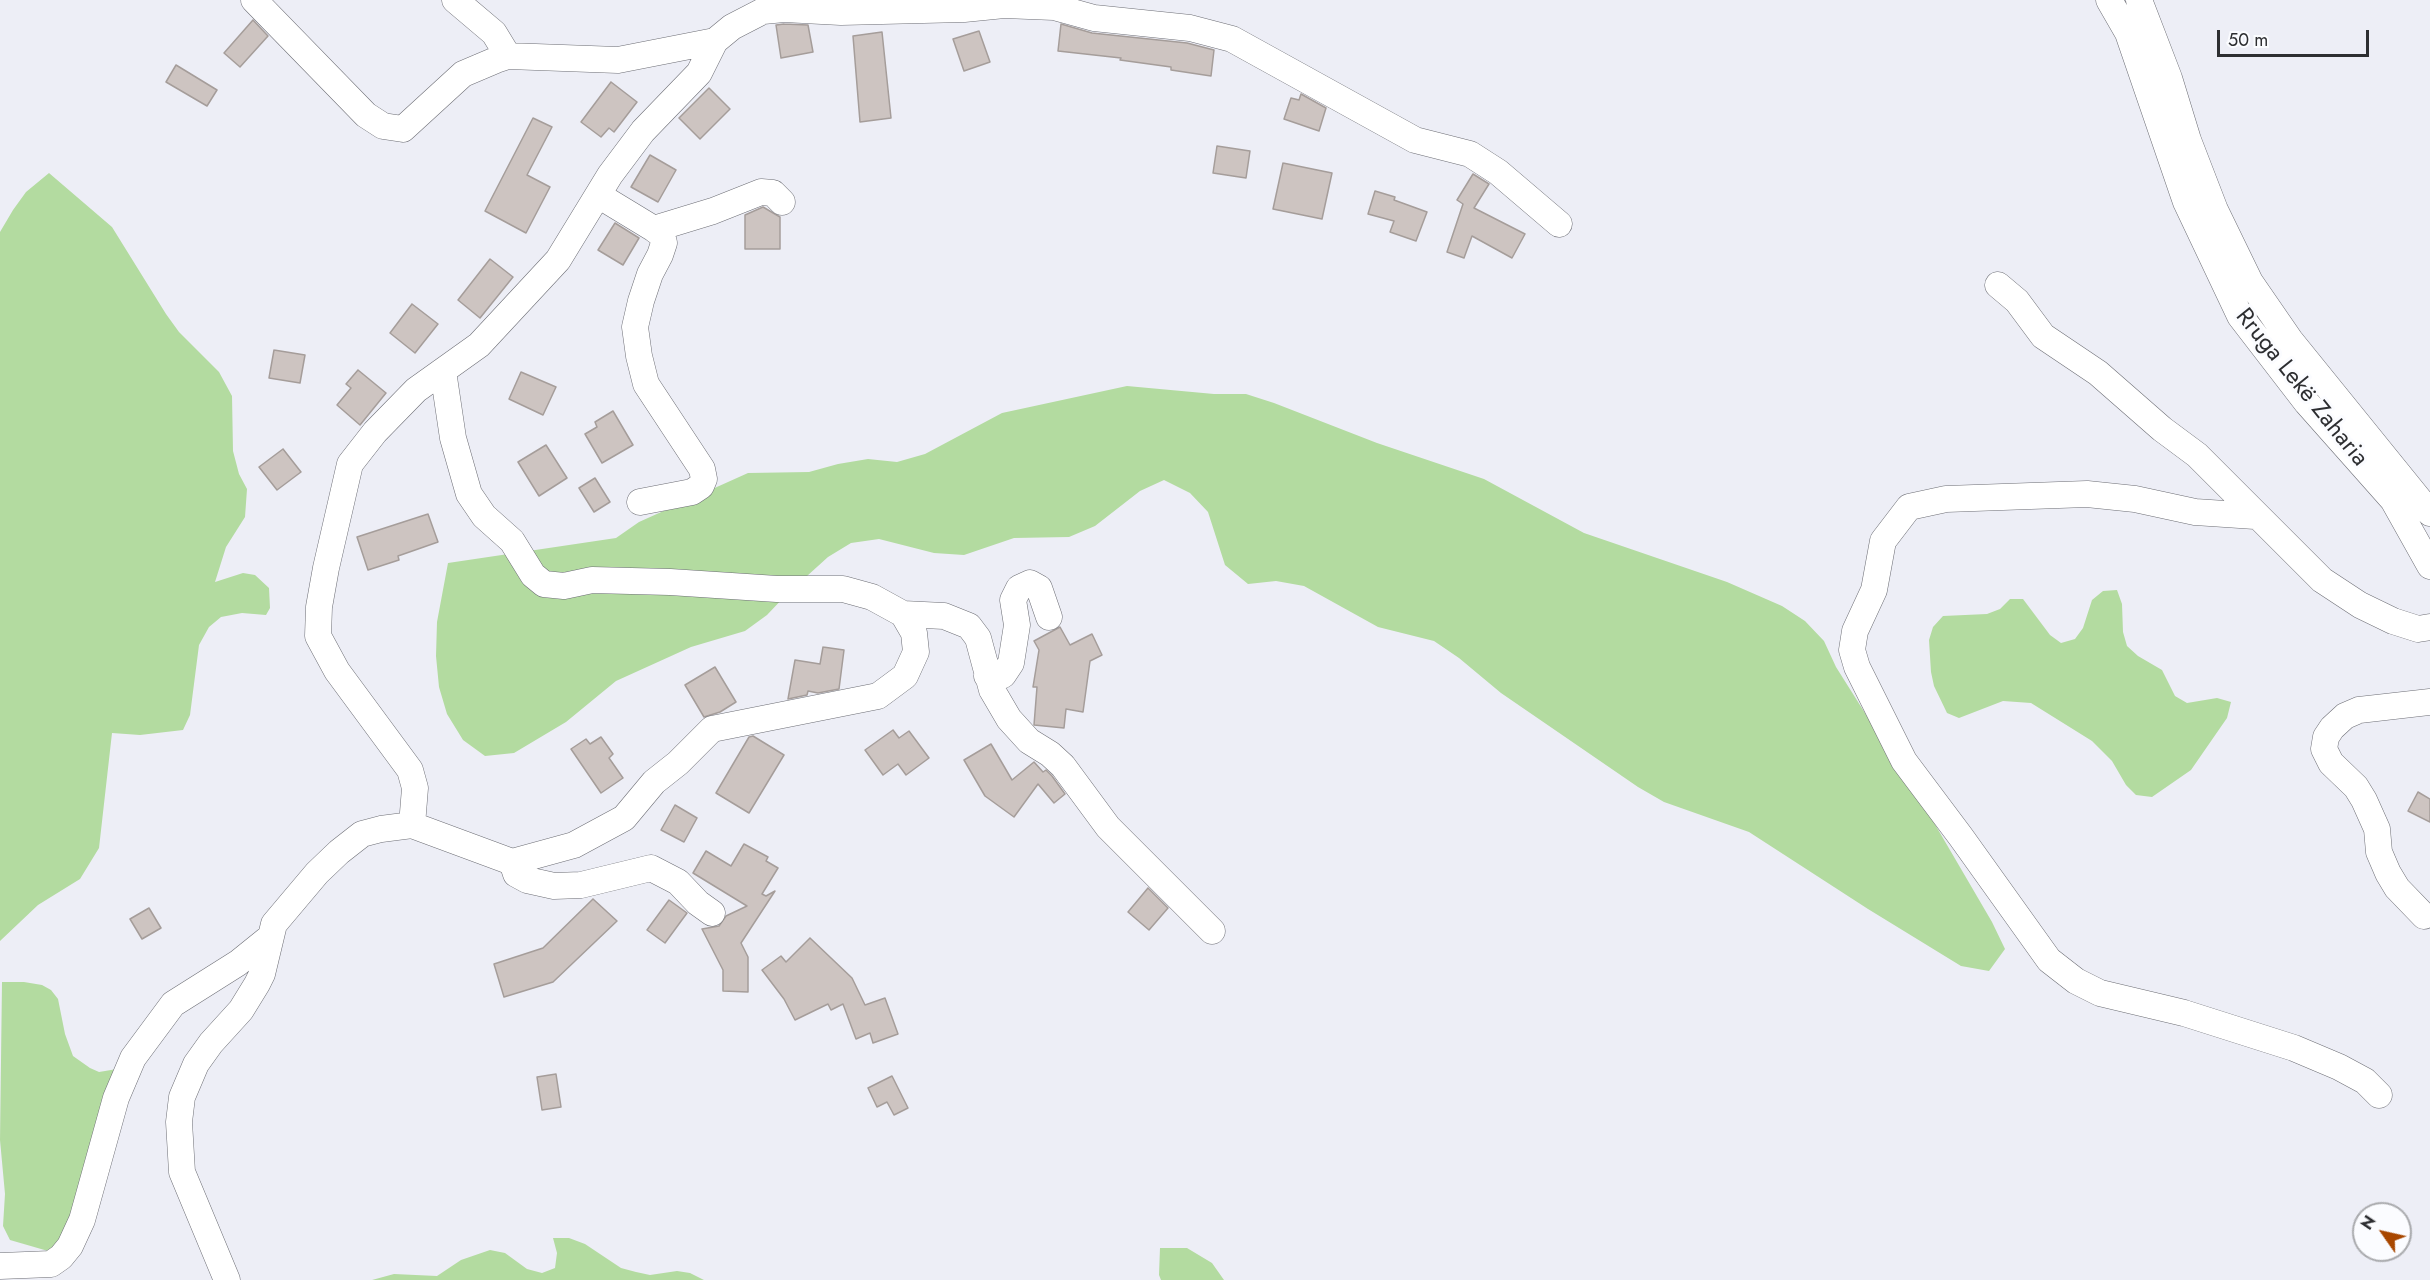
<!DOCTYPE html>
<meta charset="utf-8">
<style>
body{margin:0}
#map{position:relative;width:2430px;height:1280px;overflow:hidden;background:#edeef6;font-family:Jost,sans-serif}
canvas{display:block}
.north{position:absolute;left:2352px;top:1202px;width:60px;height:60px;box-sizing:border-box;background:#fbfcff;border:2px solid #a9aaad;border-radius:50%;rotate:304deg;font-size:16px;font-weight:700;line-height:24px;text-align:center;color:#2d2e31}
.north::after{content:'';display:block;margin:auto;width:21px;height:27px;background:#a84700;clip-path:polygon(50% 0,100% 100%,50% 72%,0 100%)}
.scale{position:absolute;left:2217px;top:30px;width:152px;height:27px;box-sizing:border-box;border:3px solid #2d2e31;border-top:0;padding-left:8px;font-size:18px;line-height:21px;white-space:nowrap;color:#2d2e31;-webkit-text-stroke:4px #fbfcff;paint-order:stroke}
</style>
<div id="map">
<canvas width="2430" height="1280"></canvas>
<div class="north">N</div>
<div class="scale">50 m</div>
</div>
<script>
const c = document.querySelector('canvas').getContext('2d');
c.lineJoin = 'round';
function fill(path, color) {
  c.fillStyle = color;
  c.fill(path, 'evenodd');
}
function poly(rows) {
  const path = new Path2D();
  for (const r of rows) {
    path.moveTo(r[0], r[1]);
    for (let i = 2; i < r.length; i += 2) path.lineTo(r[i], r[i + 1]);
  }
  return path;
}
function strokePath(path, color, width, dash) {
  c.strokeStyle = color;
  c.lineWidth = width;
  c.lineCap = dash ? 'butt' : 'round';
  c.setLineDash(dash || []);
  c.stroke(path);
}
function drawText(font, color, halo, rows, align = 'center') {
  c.font = font + ' Jost,sans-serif';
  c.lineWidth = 6;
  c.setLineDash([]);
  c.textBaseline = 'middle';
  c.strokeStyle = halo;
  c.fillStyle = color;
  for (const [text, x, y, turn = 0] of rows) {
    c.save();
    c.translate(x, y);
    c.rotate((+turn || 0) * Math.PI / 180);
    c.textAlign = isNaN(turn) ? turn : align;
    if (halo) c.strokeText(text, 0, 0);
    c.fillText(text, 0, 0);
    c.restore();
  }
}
const green = poly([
 [49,173,112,227,166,314,179,332,219,372,232,396,233,451,239,474,247,489,245,517,226,547,215,582,243,573,255,575,269,588,270,608,266,615,242,613,221,617,209,627,199,645,190,715,183,730,140,735,112,733,99,848,80,879,38,905,0,941,0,232,13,210,26,192],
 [1127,386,1214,394,1246,394,1274,403,1377,443,1484,479,1584,533,1727,582,1782,606,1805,621,1824,641,1836,667,1933,821,1992,922,2005,949,1989,971,1961,966,1868,909,1749,832,1664,802,1638,787,1501,693,1459,658,1434,641,1378,627,1304,586,1276,581,1248,584,1225,565,1208,512,1190,493,1164,480,1140,491,1095,526,1069,537,1014,538,964,555,934,553,879,539,851,543,828,557,786,595,767,615,745,631,691,647,616,681,566,722,514,753,485,756,463,740,447,714,439,687,436,656,437,622,448,563,616,538,639,522,748,473,809,472,838,464,868,459,897,462,925,454,1002,413],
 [2117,590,2122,604,2123,632,2127,646,2138,656,2162,670,2175,696,2187,703,2217,698,2231,702,2227,718,2191,770,2152,797,2136,795,2126,785,2112,761,2092,741,2031,703,2003,701,1959,718,1947,713,1934,686,1931,672,1929,640,1933,627,1943,616,1987,614,2000,609,2010,599,2023,599,2050,635,2061,643,2075,639,2083,628,2092,600,2103,591],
 [2,982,24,982,42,985,51,990,58,999,65,1034,73,1056,90,1068,99,1072,117,1069,64,1246,48,1251,10,1240,3,1226,5,1194,0,1140],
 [553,1238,569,1238,585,1244,621,1268,636,1272,650,1275,677,1271,690,1273,704,1280,372,1280,394,1274,437,1276,461,1260,490,1250,505,1253,527,1269,542,1273,555,1268,557,1253],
 [1160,1248,1187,1248,1212,1263,1224,1280,1161,1280,1159,1275]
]);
const building = poly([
 [253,20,268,36,240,67,224,53,253,20],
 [784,24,808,25,813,52,781,58,776,25,784,24],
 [1061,24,1092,33,1187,43,1214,50,1211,76,1171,70,1171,67,1120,60,1121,58,1058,51,1061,24],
 [979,31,990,62,964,71,953,39,979,31],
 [882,32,891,118,860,122,853,36,882,32],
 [176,65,217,90,207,106,166,82,176,65],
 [611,82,637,102,614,132,609,128,601,137,581,122,611,82],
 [709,88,730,109,700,139,679,118,709,88],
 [1301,94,1326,108,1319,131,1284,119,1291,98,1299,100,1301,94],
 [533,118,552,127,527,175,550,187,526,233,485,211,533,118],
 [1217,146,1250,151,1246,178,1213,173,1217,146],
 [650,155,676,170,658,202,631,187,650,155],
 [1283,163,1332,173,1322,219,1273,209,1283,163],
 [1473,174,1489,184,1474,208,1525,234,1512,258,1472,236,1464,258,1447,252,1463,204,1457,200,1473,174],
 [1375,191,1395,197,1394,200,1427,212,1416,241,1390,232,1394,221,1368,214,1375,191],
 [763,207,780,217,780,249,745,249,745,215,763,207],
 [615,223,639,238,623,265,598,250,615,223],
 [490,259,513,277,480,318,458,300,490,259],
 [412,304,438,324,415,353,390,333,412,304],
 [274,350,305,355,300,383,269,378,274,350],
 [358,370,386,393,360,425,337,405,351,388,346,384,358,370],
 [521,372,556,387,543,415,509,399,521,372],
 [613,411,633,445,602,463,585,434,597,427,595,422,613,411],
 [546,445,567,478,539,496,518,462,546,445],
 [283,449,301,472,277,490,259,467,283,449],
 [595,478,610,502,594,512,579,488,595,478],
 [428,514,438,542,398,556,399,560,368,570,357,537,428,514],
 [1060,627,1070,645,1092,634,1102,655,1090,661,1083,712,1066,709,1064,728,1034,725,1037,687,1033,687,1039,650,1034,641,1060,627],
 [823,647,844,650,839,689,818,693,808,691,807,695,788,699,795,660,820,664,823,647],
 [715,667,736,702,720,712,704,717,685,685,715,667],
 [893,730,899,738,909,731,929,758,906,775,898,764,883,775,865,750,893,730],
 [753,736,784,755,749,813,716,793,749,737,753,736],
 [601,737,613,754,609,758,623,778,601,793,571,749,586,739,590,744,601,737],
 [991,744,1012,780,1034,762,1043,772,1046,770,1052,776,1065,794,1054,803,1038,784,1014,817,985,796,964,760,991,744],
 [2418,792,2430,799,2430,822,2408,811,2418,792],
 [675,805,697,818,684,842,661,830,675,805],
 [744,844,768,857,766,861,778,868,762,894,766,896,775,891,741,943,748,957,748,992,723,991,723,970,702,929,719,926,726,916,747,906,693,873,706,851,731,866,744,844],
 [1148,888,1168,908,1149,930,1128,912,1148,888],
 [593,899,617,921,553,982,504,997,494,964,543,948,593,899],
 [669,900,687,913,665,943,647,930,669,900],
 [149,908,161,928,142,939,130,919,149,908],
 [810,938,852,978,865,1005,885,998,898,1034,873,1043,870,1033,856,1039,843,1004,831,1010,828,1004,795,1020,784,999,762,970,781,956,786,962,810,938],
 [556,1074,561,1107,542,1110,537,1077,556,1074],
 [892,1076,908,1108,894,1115,887,1102,877,1107,868,1088,892,1076]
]);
const minor = poly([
 [254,0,366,115,383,126,403,129,463,74,496,60,508,56,618,60,715,41,732,27,763,11,784,9,841,12,964,9,1004,5,1054,7,1094,18,1190,28,1232,39,1415,140,1470,154,1498,172,1559,224],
 [455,0,494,33,508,56],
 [2109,0,2128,33,2186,202,2240,316,2307,403,2393,500,2430,566],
 [2139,0,2169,78,2188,140,2215,210,2250,282,2290,340,2430,513],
 [598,195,654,229,662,235,664,243,660,255,650,274,641,301,635,327,639,356,646,384,702,469,704,479,701,486,692,492,640,502],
 [654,229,713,211,761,192,773,193,782,202],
 [1998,285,2017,301,2043,336,2098,373,2162,429,2197,455,2322,580,2360,605,2393,621,2418,629,2430,627],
 [2255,516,2195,512,2135,499,2087,494,1946,499,1909,507,1883,541,1874,590,1855,631,1852,650,1857,667,1904,761,1961,837,2049,960,2076,981,2100,993,2184,1013,2294,1048,2339,1067,2365,1081,2379,1095],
 [903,614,944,616,969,626,978,638,992,690,1009,719,1029,741,1050,754,1063,766,1108,827,1212,931],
 [987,676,994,679,1003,675,1011,663,1017,625,1013,600,1019,588,1030,583,1039,588,1049,617],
 [412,825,415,788,410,770,337,671,318,636,319,607,326,568,350,464,375,432,416,390,479,345,558,260,610,175,643,131,699,73,715,41],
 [512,862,516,874,527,880,554,886,581,885,651,868,678,882,698,903,712,913],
 [2424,916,2397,888,2388,873,2379,852,2377,829,2364,800,2356,787,2331,763,2324,749,2326,737,2332,728,2345,716,2359,710,2430,702],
 [0,1266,51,1264,61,1257,70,1246,82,1220,116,1098,133,1058,173,1004,238,963,269,938],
 [227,1280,182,1172,179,1122,182,1097,196,1064,211,1043,241,1010,257,984,262,974,274,924,317,873,339,852,362,834,381,829,412,825,512,862,574,845,624,818,654,782,678,763,712,729,878,696,905,676,916,652,914,633,903,614,872,597,843,589,777,589,670,582,592,580,564,586,544,584,533,575,512,541,484,516,469,494,453,438,443,371]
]);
const streetNames = [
 ["Rruga Lekë Zaharia",2301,388,51]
];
fill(green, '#b3dba0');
fill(building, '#cdc4c1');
strokePath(building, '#a59d9a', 1.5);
strokePath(minor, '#6d6e75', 27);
strokePath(minor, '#fff', 26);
drawText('24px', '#2d2e31', '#fbfcff', streetNames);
</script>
